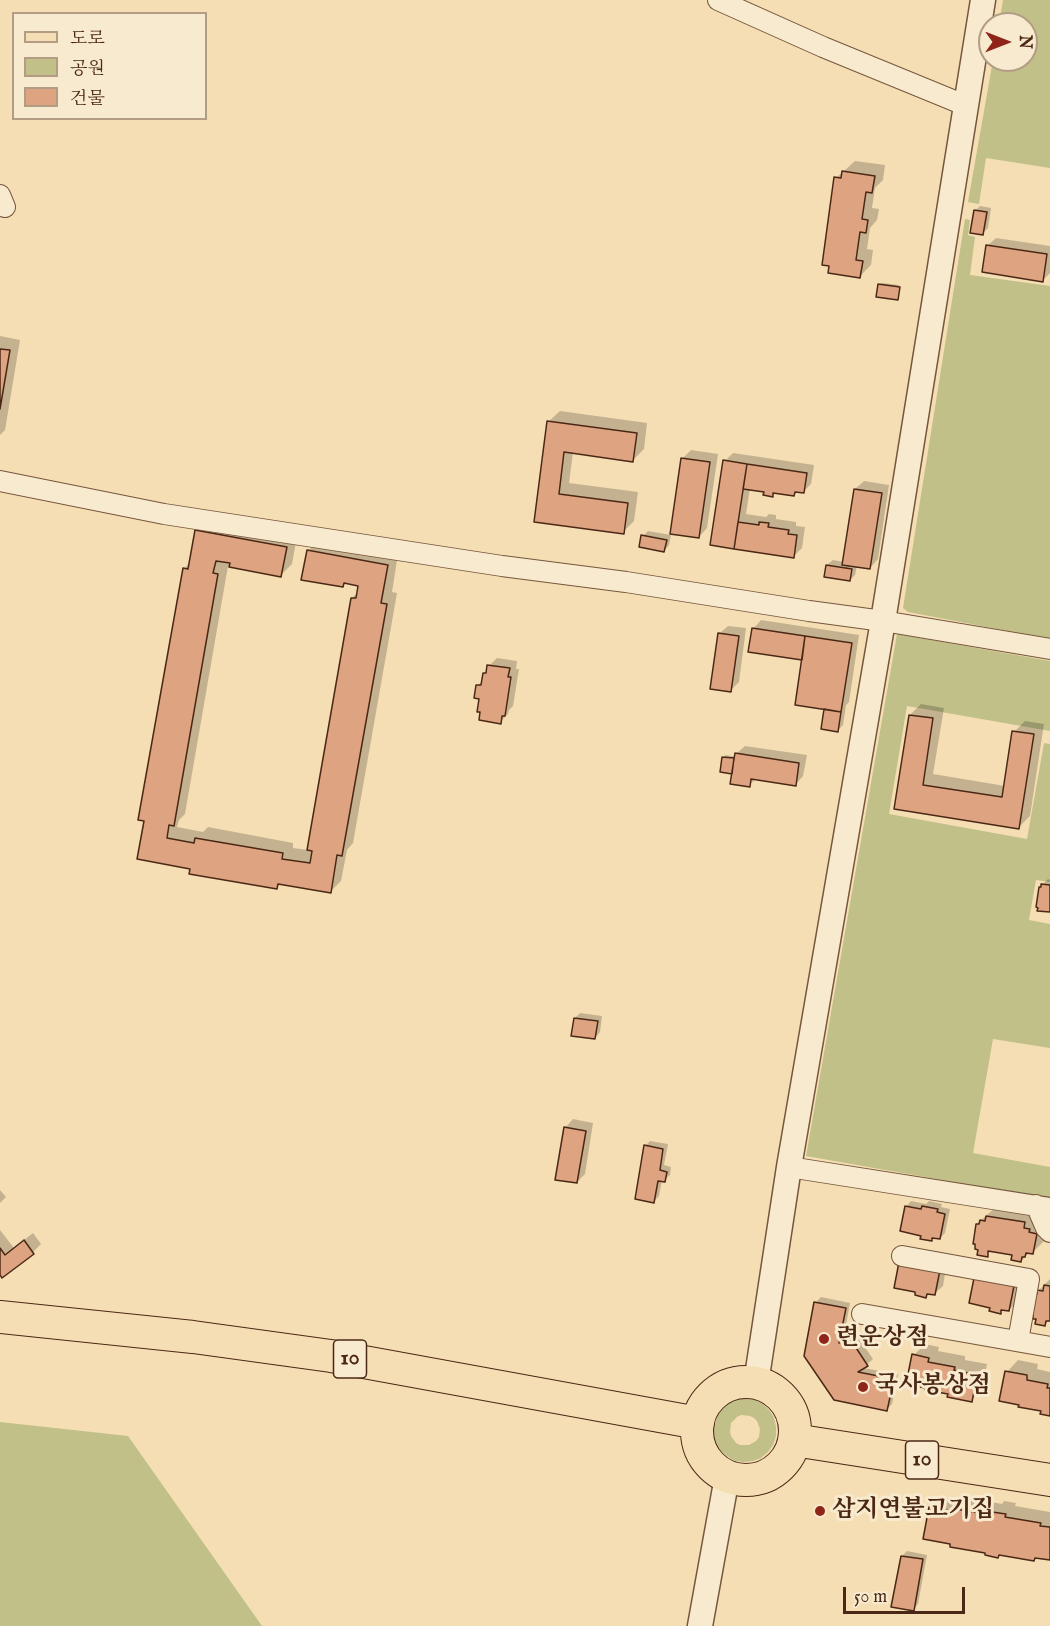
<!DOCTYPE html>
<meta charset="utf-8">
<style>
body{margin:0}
#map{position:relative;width:1050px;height:1626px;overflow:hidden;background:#f5deb3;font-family:"IM FELL English","Noto Serif KR",serif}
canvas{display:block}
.legend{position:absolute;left:12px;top:12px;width:195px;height:108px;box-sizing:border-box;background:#f8eace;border:2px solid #b39c84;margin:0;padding:8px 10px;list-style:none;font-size:18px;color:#4b2816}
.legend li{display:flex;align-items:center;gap:12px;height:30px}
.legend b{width:30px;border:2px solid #b39c84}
.north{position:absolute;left:978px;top:12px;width:60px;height:60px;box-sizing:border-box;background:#f8eace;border:2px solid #b39c84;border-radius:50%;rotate:90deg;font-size:16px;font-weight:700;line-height:24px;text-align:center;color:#4b2816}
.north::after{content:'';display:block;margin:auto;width:21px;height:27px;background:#8f2418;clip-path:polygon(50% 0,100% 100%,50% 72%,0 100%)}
.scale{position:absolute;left:843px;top:1587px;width:122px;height:27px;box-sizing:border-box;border:3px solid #4b2816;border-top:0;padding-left:8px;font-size:18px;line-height:21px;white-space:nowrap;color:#4b2816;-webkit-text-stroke:4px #f8eace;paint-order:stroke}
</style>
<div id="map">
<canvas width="1050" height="1626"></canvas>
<ul class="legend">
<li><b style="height:8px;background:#f5deb3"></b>도로</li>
<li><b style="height:16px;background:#c1c089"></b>공원</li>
<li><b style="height:16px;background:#dea481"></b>건물</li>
</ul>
<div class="north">N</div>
<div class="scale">50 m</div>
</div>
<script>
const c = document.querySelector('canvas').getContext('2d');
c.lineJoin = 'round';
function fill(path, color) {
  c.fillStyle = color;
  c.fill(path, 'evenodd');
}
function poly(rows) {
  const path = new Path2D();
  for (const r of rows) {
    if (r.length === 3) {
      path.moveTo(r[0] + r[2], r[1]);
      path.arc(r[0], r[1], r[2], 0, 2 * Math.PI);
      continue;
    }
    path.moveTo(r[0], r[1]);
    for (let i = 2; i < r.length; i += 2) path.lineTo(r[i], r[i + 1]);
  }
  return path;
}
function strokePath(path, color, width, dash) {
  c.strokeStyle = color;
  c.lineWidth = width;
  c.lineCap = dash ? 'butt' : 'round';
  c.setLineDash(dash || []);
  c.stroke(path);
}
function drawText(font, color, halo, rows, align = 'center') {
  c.font = font + ' "IM FELL English","Noto Serif KR",serif';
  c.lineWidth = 6;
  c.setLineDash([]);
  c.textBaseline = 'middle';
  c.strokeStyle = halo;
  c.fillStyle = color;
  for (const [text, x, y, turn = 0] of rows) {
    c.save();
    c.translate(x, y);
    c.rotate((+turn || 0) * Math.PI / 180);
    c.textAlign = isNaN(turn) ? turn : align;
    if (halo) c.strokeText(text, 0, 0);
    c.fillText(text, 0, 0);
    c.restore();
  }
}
const green = poly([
 [1003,0,1050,0,1050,168,986,158,979,204,968,202,993,60,1026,60,1026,24,999,24],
 [965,219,970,220,968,235,975,237,970,275,1050,286,1050,639,908,612,903,608],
 [897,634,1050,661,1050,731,907,706,889,814,1027,839,1044,743,1050,744,1050,882,1036,880,1029,920,1050,924,1050,1048,993,1039,973,1153,1050,1167,1050,1199,806,1156],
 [737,1399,746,1399,755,1400,763,1404,770,1411,774,1418,776,1427,776,1436,773,1445,768,1452,761,1458,753,1461,744,1462,735,1461,727,1456,720,1450,716,1442,713,1434,717,1416,722,1409,729,1403],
 [741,1415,750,1416,754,1418,757,1421,760,1429,759,1437,756,1441,749,1445,740,1445,736,1443,731,1436,730,1432,731,1423,737,1417],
 [0,1422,128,1436,262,1626,0,1626]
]);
const shadow = poly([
 [855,161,885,165,883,180,875,188,872,208,879,209,877,220,870,228,867,249,873,250,871,265,860,276,836,178],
 [980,206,991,208,988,228,983,233,975,211],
 [996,238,1050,246,1050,273,1043,280,987,246],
 [882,283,899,285,897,298,880,285],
 [0,336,20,340,5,430,0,435],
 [560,411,647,423,644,449,633,460,573,452,569,483,638,492,634,521,623,532,535,521,548,422],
 [691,450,718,454,707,528,699,537,683,458],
 [733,453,814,465,811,484,803,492,797,491,793,495,775,492,772,495,766,490,750,488,746,514,766,517,769,514,776,515,776,519,796,522,796,526,805,527,802,548,794,556,712,544,725,461],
 [864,481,889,485,878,559,870,568,857,566,855,575,850,580,827,565,833,560,844,562,855,489],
 [207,520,297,536,292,564,281,575,228,566,185,814,179,820,177,827,203,832,208,827,293,843,293,848,308,850,352,598,358,592,360,584,347,582,343,586,308,551,319,540,398,554,392,592,397,593,353,843,347,850,341,881,330,892,281,883,276,888,191,867,139,858,184,569,190,562,196,531],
 [648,531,671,535,669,545,664,551,643,536],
 [761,620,859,635,849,702,846,705,843,725,838,730,803,659,753,629],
 [728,626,746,628,739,682,731,690,719,634],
 [497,658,517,661,516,669,519,669,513,706,509,710,508,714,500,722,481,698,478,685,484,680,485,673,488,670,489,666],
 [921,704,944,708,933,774,1005,786,1014,732,1025,721,1044,724,1030,816,1019,827,896,808,910,715],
 [745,746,807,755,803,776,795,785,756,779,749,785,734,772,723,757,726,755,736,757,736,754],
 [1048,879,1050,880,1050,910,1040,887],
 [580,1013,602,1016,600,1032,595,1038,575,1018],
 [573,1119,593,1123,585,1174,577,1182,565,1128],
 [650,1141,668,1144,664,1165,671,1167,670,1175,664,1180,662,1180,659,1196,654,1201,645,1146],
 [0,1190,6,1197,0,1203],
 [911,1201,926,1204,929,1201,942,1204,941,1207,950,1209,945,1233,940,1238,934,1237,931,1240,906,1207],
 [998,1205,1036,1212,1047,1223,1044,1241,1033,1252,1030,1252,1021,1261,1013,1254,992,1250,987,1255,977,1224],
 [0,1230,14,1248,33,1233,41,1244,33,1252,2,1276,0,1273],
 [947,1262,943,1286,934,1294,929,1293,925,1296,917,1291],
 [1050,1279,1050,1320,1045,1324,1035,1294],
 [1019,1281,1014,1305,1009,1310,1003,1309,1000,1312,992,1306],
 [821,1297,850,1303,843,1341,855,1333,873,1359,863,1368,898,1374,892,1404,887,1409,805,1356,816,1302],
 [925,1344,939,1347,938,1351,965,1356,965,1360,987,1364,982,1389,971,1400,949,1393,914,1355],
 [1018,1360,1038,1364,1037,1369,1050,1372,1050,1414,1043,1410,1020,1403,1007,1372],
 [941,1497,966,1501,969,1498,1002,1504,1004,1501,1016,1503,1015,1506,1050,1512,1050,1559,1037,1557,1034,1559,1000,1554,998,1556,987,1551,930,1508],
 [907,1551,927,1555,918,1604,913,1609,902,1556]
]);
const building = poly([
 [842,171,875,176,872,193,866,192,862,219,868,220,866,233,860,232,856,260,863,261,860,278,828,273,829,266,822,265,834,177,841,178,842,171],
 [974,210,987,212,983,235,970,233,974,210],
 [986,245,1047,254,1043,282,982,272,986,245],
 [878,284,900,287,898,300,876,297,878,284],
 [0,349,10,350,0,409,0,349],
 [547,421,637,433,633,462,564,452,559,494,628,503,624,534,534,522,547,421],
 [681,458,710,462,699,538,670,534,681,458],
 [723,460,747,464,734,549,710,545,723,460],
 [747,464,807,473,804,493,795,492,794,496,773,493,773,497,763,495,764,492,743,489,747,464],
 [854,489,882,493,870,569,842,565,854,489],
 [738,522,759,525,759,522,769,523,768,527,789,530,788,534,797,535,794,558,734,549,738,522],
 [195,530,287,547,281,577,229,567,230,563,216,561,213,573,218,574,174,826,169,825,167,838,194,843,195,838,283,853,282,859,310,863,312,851,307,850,351,598,356,598,358,586,344,583,343,587,301,580,307,550,388,565,381,603,387,604,342,856,337,855,331,893,278,884,277,889,189,874,190,869,137,859,144,821,138,820,183,568,188,569,195,530],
 [641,535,667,540,664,552,639,547,641,535],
 [826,565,852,569,850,581,824,577,826,565],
 [752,628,805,636,802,660,748,652,752,628],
 [718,633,739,636,731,692,710,689,718,633],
 [805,636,852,643,841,712,795,705,805,636],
 [487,665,510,668,508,677,511,677,505,716,502,716,501,724,479,720,480,712,477,712,479,699,474,698,476,685,481,685,483,673,486,673,487,665],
 [824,709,841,712,838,732,821,729,824,709],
 [909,715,933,718,923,785,1002,797,1012,731,1034,734,1019,829,894,809,909,715],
 [735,753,799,763,796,786,751,779,750,787,730,784,735,753],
 [722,757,734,758,732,774,720,772,722,757],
 [1041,884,1050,885,1050,912,1037,911,1038,908,1036,907,1039,887,1041,887,1041,884],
 [574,1018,598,1021,595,1039,571,1036,574,1018],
 [564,1127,586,1131,577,1183,555,1180,564,1127],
 [644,1145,663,1149,660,1170,667,1172,665,1182,658,1181,654,1203,635,1199,644,1145],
 [905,1206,921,1209,922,1206,938,1209,937,1212,945,1214,940,1239,932,1238,932,1241,920,1239,921,1236,900,1231,905,1206],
 [986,1216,1025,1222,1024,1228,1030,1229,1029,1232,1037,1234,1033,1254,1026,1253,1025,1257,1022,1257,1021,1262,1011,1260,1012,1255,988,1251,988,1257,977,1255,978,1250,975,1249,975,1244,973,1244,976,1224,979,1224,980,1220,985,1221,986,1216],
 [24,1240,34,1254,2,1278,0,1275,0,1248,5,1255,24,1240],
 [899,1262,940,1270,935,1295,927,1294,926,1298,915,1295,915,1292,894,1288,899,1262],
 [974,1278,1014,1286,1009,1311,1001,1310,1001,1314,989,1311,990,1308,969,1303,974,1278],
 [1044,1285,1050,1286,1050,1321,1046,1321,1045,1326,1035,1324,1036,1319,1033,1319,1033,1314,1030,1314,1034,1293,1037,1294,1037,1290,1043,1291,1044,1285],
 [814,1302,846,1308,839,1343,849,1337,868,1366,858,1372,894,1379,887,1411,834,1400,804,1356,814,1302],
 [912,1354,929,1358,928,1362,955,1367,954,1370,977,1375,972,1402,947,1397,948,1394,925,1390,925,1388,906,1384,912,1354],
 [1005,1371,1027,1375,1027,1380,1048,1384,1047,1388,1050,1388,1050,1416,1040,1414,1041,1411,1018,1407,1019,1405,999,1401,1005,1371],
 [929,1507,956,1512,956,1509,991,1515,992,1512,1006,1514,1005,1517,1041,1523,1040,1526,1050,1527,1050,1560,1035,1558,1034,1561,999,1555,998,1558,985,1555,985,1553,950,1547,950,1544,923,1539,929,1507],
 [901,1556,923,1559,914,1611,891,1607,901,1556]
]);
const minor = poly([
 [718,0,823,47,967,106],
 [0,195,5,207],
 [0,481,164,514,502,566,626,582,809,611,883,621,1050,649],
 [789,1167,1050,1208],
 [1036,1205,1046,1228,1050,1232],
 [902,1256,1029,1279,1018,1341],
 [862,1314,1050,1347]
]);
const tertiary = poly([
 [756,1383,789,1167,883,621,983,0],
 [700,1626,727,1477]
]);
const primary = poly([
 [0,1317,193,1337,331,1356,698,1423],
 [746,1431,49],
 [794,1440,1050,1480]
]);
const markers = [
 [824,1339,6,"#8f2418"],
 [863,1387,6,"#8f2418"],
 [820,1511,6,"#8f2418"]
];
const shields = [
 [350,1359,33],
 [922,1460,33]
];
const shieldNames = [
 ["10",350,1359],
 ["10",922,1460]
];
const poiNames = [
 ["련운상점",836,1339],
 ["국사봉상점",875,1387],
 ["삼지연불고기집",832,1511]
];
fill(green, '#c1c089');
fill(shadow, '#0003');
fill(building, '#dea481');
strokePath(building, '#4b2816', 1.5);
strokePath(minor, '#76563d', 22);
strokePath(tertiary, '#76563d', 27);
strokePath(primary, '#4b2816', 34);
strokePath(minor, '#f8eace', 20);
strokePath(tertiary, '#f8eace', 24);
strokePath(primary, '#f5deb3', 32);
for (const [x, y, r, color] of markers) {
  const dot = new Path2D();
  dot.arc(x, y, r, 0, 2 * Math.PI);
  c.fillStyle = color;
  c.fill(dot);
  strokePath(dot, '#f8eace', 2);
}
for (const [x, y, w] of shields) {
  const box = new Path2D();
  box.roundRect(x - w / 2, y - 19, w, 38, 4.5);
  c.fillStyle = '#f8eace';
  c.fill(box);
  strokePath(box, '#4b2816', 1.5);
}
drawText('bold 22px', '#4b2816', null, shieldNames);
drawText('bold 24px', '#4b2816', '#f8eace', poiNames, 'left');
</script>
